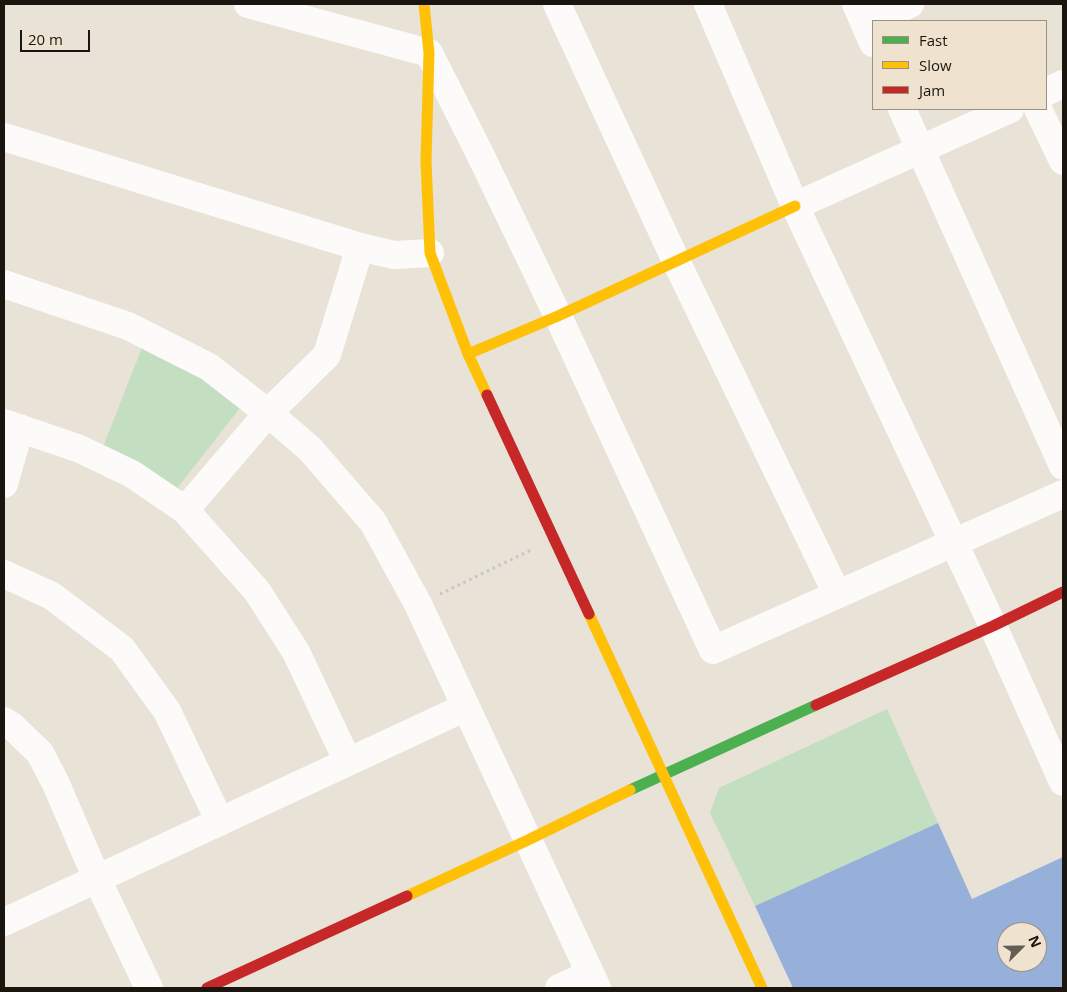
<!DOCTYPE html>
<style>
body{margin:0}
#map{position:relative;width:1067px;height:992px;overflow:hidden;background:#e8e2d7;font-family:"Open Sans",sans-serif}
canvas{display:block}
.frame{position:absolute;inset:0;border:5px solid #1a160f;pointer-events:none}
.legend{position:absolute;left:872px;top:20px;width:175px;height:90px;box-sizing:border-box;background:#efe3d0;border:1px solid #9a9183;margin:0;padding:6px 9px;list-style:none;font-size:15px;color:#1a160f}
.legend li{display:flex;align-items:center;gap:10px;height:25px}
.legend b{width:25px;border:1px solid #9a9183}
.north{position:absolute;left:997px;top:922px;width:50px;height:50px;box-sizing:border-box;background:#efe3d0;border:1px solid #9a9183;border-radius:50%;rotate:67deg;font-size:14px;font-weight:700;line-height:20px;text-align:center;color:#1a160f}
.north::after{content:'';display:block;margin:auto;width:18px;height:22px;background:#625d55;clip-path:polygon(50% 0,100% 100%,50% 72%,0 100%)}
.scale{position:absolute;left:20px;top:30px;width:70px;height:22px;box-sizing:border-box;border:2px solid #1a160f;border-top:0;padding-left:6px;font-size:15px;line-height:18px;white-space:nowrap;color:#1a160f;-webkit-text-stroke:4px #efe3d0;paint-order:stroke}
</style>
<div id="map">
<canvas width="1067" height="992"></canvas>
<div class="frame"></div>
<ul class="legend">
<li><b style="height:6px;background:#4caf50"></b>Fast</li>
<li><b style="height:6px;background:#ffc107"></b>Slow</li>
<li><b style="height:6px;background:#c62828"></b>Jam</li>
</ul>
<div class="north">N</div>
<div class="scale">20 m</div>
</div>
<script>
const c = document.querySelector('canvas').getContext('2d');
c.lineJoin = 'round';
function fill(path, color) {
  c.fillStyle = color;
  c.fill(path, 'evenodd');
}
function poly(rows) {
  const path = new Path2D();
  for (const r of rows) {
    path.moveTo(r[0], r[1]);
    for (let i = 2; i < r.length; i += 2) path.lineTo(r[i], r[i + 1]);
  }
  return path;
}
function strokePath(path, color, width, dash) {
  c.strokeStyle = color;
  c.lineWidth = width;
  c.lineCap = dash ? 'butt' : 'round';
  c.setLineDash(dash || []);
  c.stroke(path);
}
const green = poly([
 [143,345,178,363,243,404,175,491,103,447],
 [887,709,938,823,755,906,710,813,719,788]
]);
const water = poly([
 [938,823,972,899,1063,857,1063,988,793,988,755,906],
 [1007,932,1037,932,1037,962,1007,962]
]);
const path = poly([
 [440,594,531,550]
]);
const street = poly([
 [248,4,429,53,479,152,558,316,713,650,1063,494],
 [557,4,676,261,837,594],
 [708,4,795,206,993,626,1063,782],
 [856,4,873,43],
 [865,24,910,4],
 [1046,92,1063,84],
 [902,109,1063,466],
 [1038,109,1063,161],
 [4,137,360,247,394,255,430,253],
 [795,206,1010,109],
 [4,284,128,326,209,367,268,413,310,449,373,522,418,604,597,988],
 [4,423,80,449,132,474,185,510,257,591,296,652,348,762],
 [4,484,20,428],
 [185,510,268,413,327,355,360,247],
 [4,574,52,596,122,649,167,711,220,822],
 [4,721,12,726,40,753,56,784,97,879,149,988],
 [4,922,466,707],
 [559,988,590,974]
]);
const fast = poly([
 [630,790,816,705]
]);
const slow = poly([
 [424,4,429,53,426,161,430,253,468,354,487,395],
 [468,354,558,316,795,206],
 [589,614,762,988],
 [407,896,528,840,630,790]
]);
const jam = poly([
 [487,395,589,614],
 [816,705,993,626,1063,592],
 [207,988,407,896]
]);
fill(green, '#c4dec2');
fill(water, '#96b0da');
strokePath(path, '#c8c6c3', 3, [2.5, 4]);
strokePath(street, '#fcfbf9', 28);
strokePath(fast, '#4caf50', 11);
strokePath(slow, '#ffc107', 11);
strokePath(jam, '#c62828', 11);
</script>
